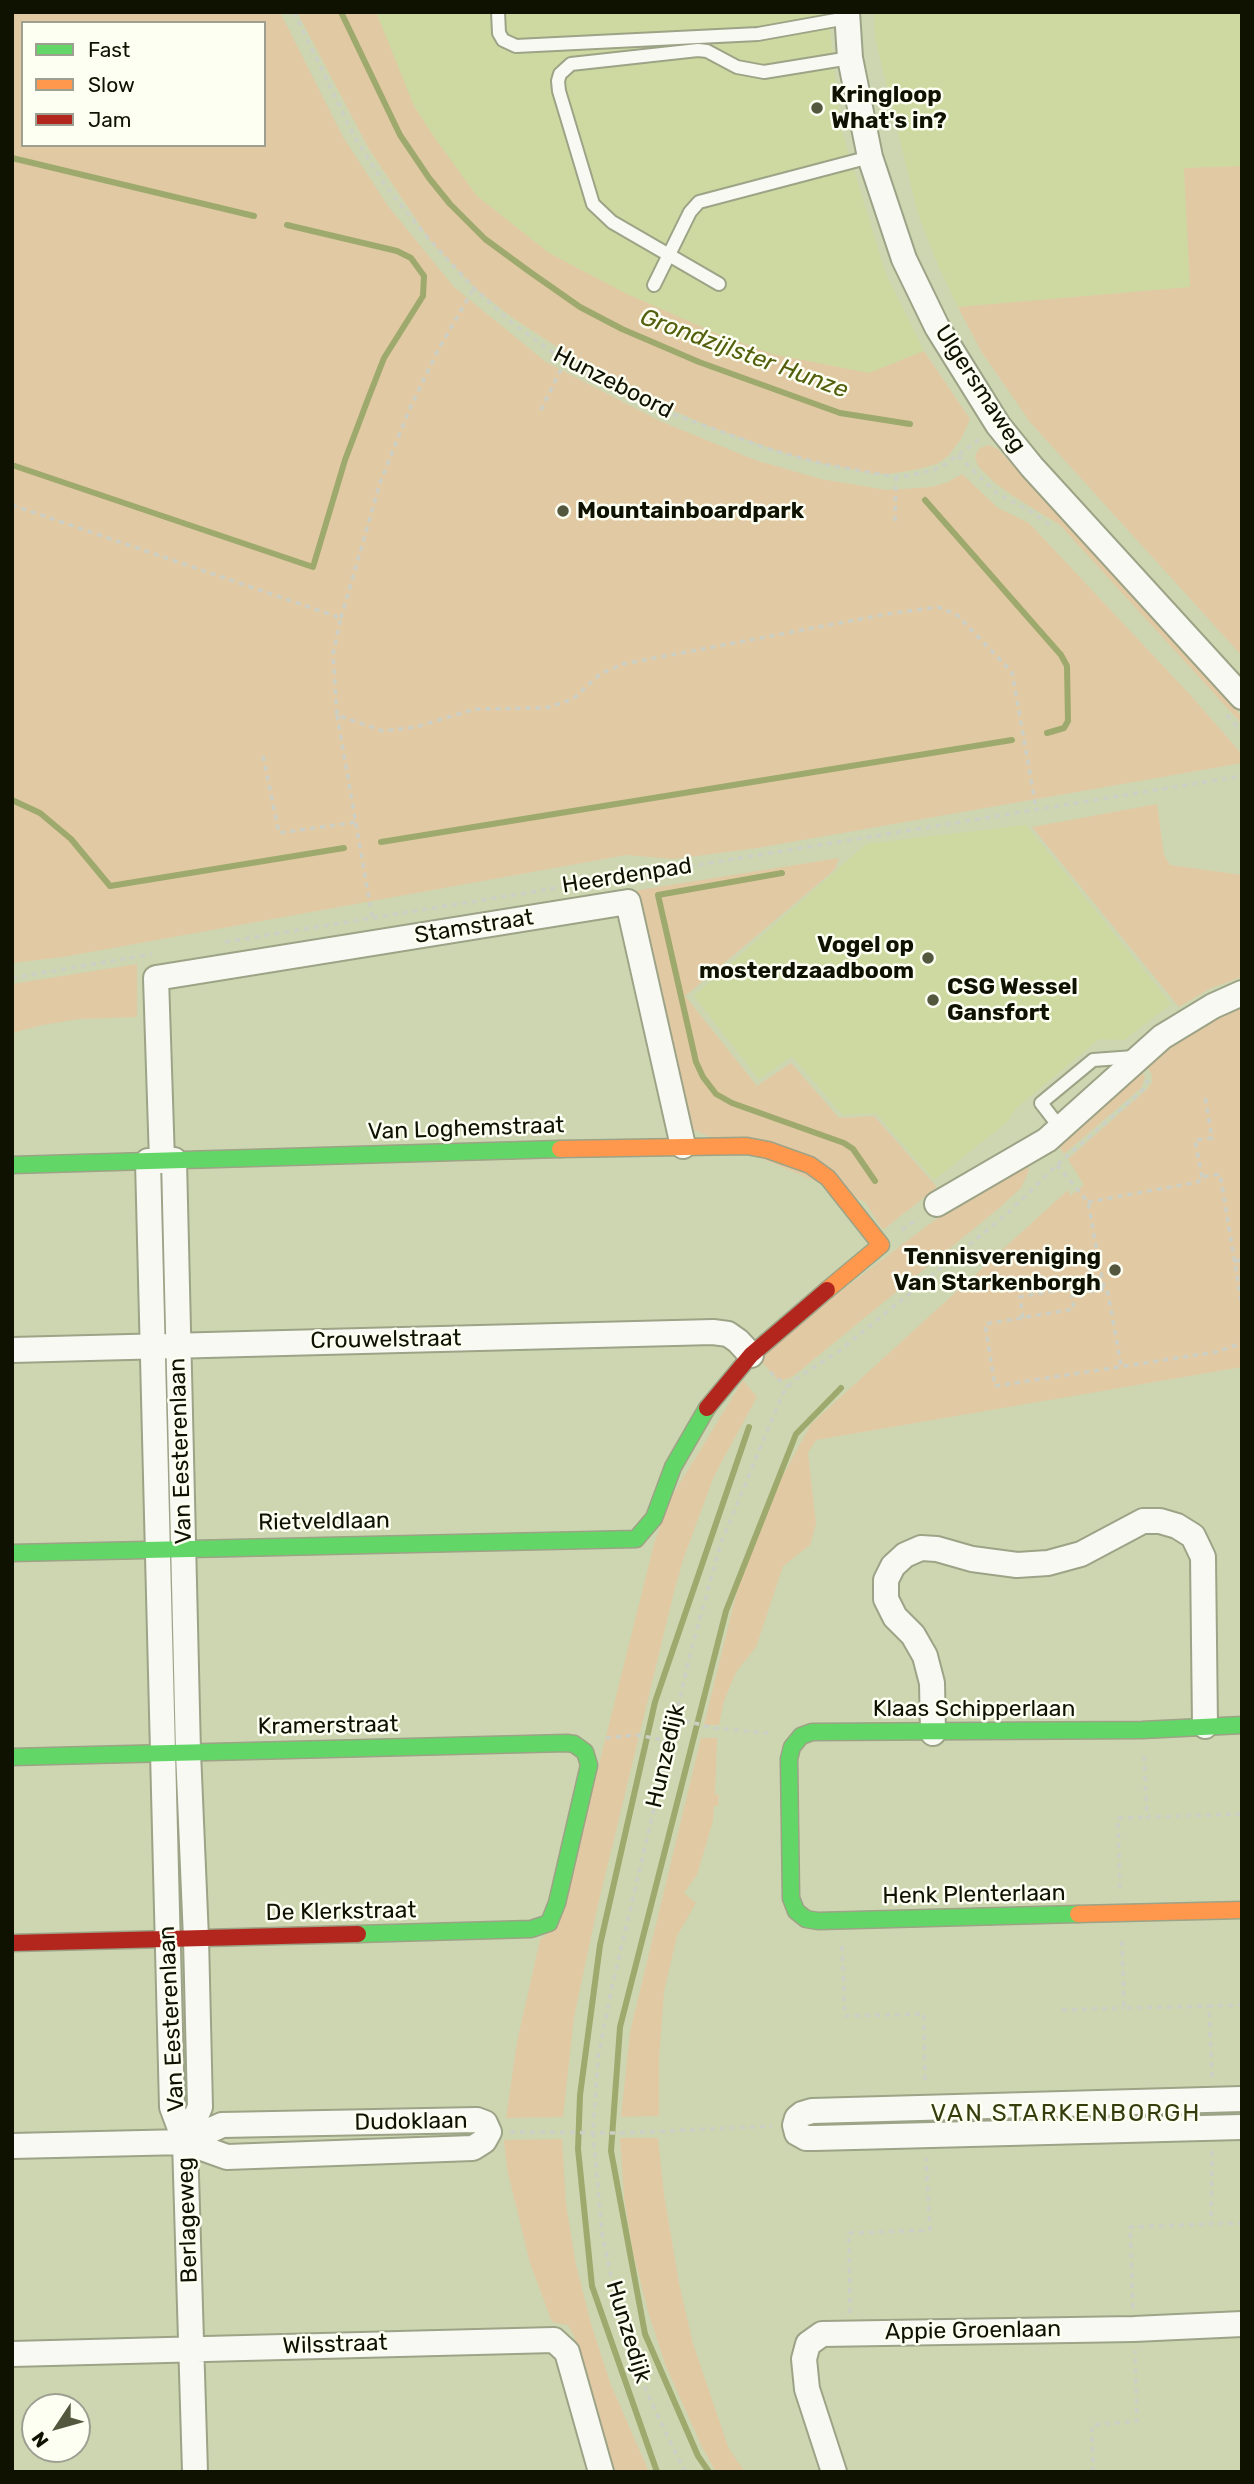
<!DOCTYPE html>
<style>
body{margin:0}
#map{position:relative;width:1254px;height:2484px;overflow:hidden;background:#ced6b1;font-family:Rubik,sans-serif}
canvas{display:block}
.frame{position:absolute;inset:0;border:14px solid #0f1200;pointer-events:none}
.legend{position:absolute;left:21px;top:21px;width:245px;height:126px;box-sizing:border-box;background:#fcfff2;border:2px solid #9da091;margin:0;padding:9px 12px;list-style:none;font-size:21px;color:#0f1200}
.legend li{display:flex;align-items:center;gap:14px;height:35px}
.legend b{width:35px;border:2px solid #9da091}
.north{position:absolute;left:21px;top:2393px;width:70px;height:70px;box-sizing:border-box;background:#fcfff2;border:2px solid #9da091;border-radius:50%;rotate:234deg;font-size:19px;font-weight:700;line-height:28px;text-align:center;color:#0f1200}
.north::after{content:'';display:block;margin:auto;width:24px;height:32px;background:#52573e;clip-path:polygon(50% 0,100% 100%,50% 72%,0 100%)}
</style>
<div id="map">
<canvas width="1254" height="2484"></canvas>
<div class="frame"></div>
<ul class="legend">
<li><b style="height:9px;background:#63d668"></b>Fast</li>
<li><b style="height:9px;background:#ff974d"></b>Slow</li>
<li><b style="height:9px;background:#b3261e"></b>Jam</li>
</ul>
<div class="north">N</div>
</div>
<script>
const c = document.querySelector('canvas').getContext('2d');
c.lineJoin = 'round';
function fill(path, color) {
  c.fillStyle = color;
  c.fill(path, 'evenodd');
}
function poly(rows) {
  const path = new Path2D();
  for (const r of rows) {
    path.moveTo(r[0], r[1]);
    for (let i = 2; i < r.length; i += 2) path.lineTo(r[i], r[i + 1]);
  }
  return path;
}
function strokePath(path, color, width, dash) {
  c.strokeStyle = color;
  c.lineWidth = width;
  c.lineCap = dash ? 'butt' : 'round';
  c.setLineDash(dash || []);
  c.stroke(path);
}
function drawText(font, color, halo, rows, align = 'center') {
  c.font = font + ' Rubik,sans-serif';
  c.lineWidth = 5;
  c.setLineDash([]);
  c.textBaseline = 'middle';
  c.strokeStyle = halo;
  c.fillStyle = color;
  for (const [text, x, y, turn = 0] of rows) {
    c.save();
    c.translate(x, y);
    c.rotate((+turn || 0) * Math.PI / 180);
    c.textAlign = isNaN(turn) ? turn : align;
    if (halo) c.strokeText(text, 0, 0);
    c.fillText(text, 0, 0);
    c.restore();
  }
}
const built = poly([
 [376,12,828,12,841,128,886,274,924,351,869,373,772,354,720,335,625,293,549,253,477,196,434,137,414,106],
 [874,12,1242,12,1242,166,1184,168,1190,287,958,307,938,265,918,214,875,38],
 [1026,825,1171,1004,1124,1040,1099,1039,1015,1109,1008,1121,934,1180,876,1113,843,1115,792,1056,759,1079,694,996,866,844]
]);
const green = poly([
 [12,12,280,12,343,137,388,206,454,287,546,362,660,421,755,460,821,479,887,490,932,487,948,482,962,474,998,508,1029,523,1193,698,1242,754,1242,763,757,848,674,859,626,855,63,957,12,963],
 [23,23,264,23,264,145,23,145],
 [297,12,376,12,414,106,434,137,477,196,549,253,625,293,720,335,772,354,869,373,924,351,970,419,961,439,948,456,937,464,914,470,888,474,869,473,802,459,710,427,618,385,568,354,513,318,476,289,432,243,369,149],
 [1242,166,1242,656,1030,422,981,351,958,307,1190,287,1184,168],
 [989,445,998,449,1242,716,1242,724,1060,525,1013,496,995,483,978,466,975,457,977,452,980,448],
 [1157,804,1164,855,1170,865,1242,875,1242,977,1211,988,1179,1007,1032,827],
 [839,858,835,869,824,879,685,996,757,1086,791,1063,839,1118,874,1116,937,1187,883,1230,865,1202,694,1130,633,891],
 [137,964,137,1017,79,1019,42,1025,12,1033,12,984],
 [1242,1004,1242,1367,816,1440,808,1453,816,1524,810,1545,783,1566,756,1647,736,1672,724,1701,719,1725,704,1725,740,1579,770,1499,811,1424,1068,1190,1070,1196,1084,1185,1068,1159,1146,1090,1152,1082,1151,1073,1145,1063,1162,1049],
 [1141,1069,1145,1077,1141,1088,1064,1154,1057,1144],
 [1027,1162,1029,1170,1021,1188,998,1209,792,1377,779,1381,760,1360,808,1316,928,1225,1008,1171],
 [743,1380,757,1397,714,1476,683,1560,674,1592,597,1909,574,2017,563,2117,506,2118,517,2042,540,1940,560,1921,654,1544,669,1501],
 [701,1738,717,1738,715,1794,719,1795,718,1806,714,1806,713,1821,697,1875,684,1893,696,1903,677,1936,664,1992,659,2058,659,2116,621,2117,630,2032],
 [620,2138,658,2138,664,2194,679,2283,693,2344,729,2449,745,2472,716,2472,702,2447,665,2364,648,2311,633,2252,624,2197],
 [562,2139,566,2204,576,2265,592,2327,611,2385,649,2472,611,2472,574,2336,568,2325,552,2322,530,2263,507,2169,504,2140]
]);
const stream = poly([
 [341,12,400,135,429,178,450,204,485,239,530,272,580,307,622,329,699,362,840,413,910,424],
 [12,158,254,216],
 [12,465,313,567,345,460,368,399,384,358,423,296,424,276,411,258,397,251,287,225],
 [925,500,1061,655,1067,666,1068,721,1064,728,1047,733],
 [12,800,40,813,71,839,110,886,344,848],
 [381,842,1012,740],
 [782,873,658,895,696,1062,703,1077,716,1094,732,1103,844,1143,853,1149,875,1181],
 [657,2472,592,2286,578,2149,580,2095,600,1945,655,1702,749,1427],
 [709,2472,698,2456,645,2334,611,2151,620,2027,726,1611,796,1434,841,1388]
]);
const path = poly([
 [294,12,354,136,387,188,428,238,474,288,513,324,565,361,607,385,648,405,769,449,823,464,896,477,908,476,934,470,946,464,981,438],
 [541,410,565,361],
 [958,456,998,494,1030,511,1053,527],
 [12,505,341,618,333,654,337,715,383,731,416,727,475,709,546,708,573,699,600,674,623,664,887,614,938,607,957,615,1012,672,1036,808],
 [895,521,896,477],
 [341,618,380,483,410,408,438,350,474,288],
 [337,715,372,916],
 [1227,715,1242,732],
 [263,756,279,833,357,822],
 [225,942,1242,776],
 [12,978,152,954],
 [1057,1165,1088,1202,1104,1289,1108,1293,1121,1365],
 [1202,1177,1195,1140,1212,1138,1205,1096],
 [1088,1202,1198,1182,1202,1177,1220,1174,1242,1306],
 [902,1230,919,1218],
 [1235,1261,1242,1260],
 [1104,1289,1072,1295,1074,1309,985,1324,995,1386,1216,1352,1242,1343],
 [1023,1318,1020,1297,1071,1288,1072,1295],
 [770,1372,788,1387],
 [675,1718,714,1728,768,1733],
 [606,1738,637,1735,669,1741],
 [1144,1756,1147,1817,1242,1814],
 [1120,1888,1118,1818,1147,1817],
 [1122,1941,1124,2008,1209,2006],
 [842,1946,845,2016,924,2014,925,2084],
 [1062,2010,1124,2008],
 [1212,2077,1209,2006,1242,2005],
 [510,2132,624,2133,772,2126],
 [1212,2151,1211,2224,1242,2223],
 [1133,2308,1130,2227,1211,2224],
 [850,2313,849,2233,930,2230,926,2158],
 [685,2472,654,2408,637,2368,616,2300,602,2233,593,2133,598,2057,612,1987,691,1651,721,1543,782,1395,788,1387,794,1380,838,1352,1008,1213,1057,1165,1144,1089,1148,1080],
 [1093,2472,1092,2425,1137,2421,1135,2351]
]);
const lane = poly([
 [498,12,499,33,503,40,516,46,758,34,847,18],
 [719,284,612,222,593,204,559,91,558,81,560,74,571,64,698,50,707,51,737,67,764,72,850,58],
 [654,285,690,212,699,202,870,157],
 [1061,1129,1041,1103,1093,1060,1134,1057]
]);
const street = poly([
 [847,12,850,58,870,157,904,259,937,327,998,425,1032,467,1242,697],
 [174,1160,188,1752,196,1938,200,2107,185,2142],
 [148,1161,172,2107,185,2142],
 [162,1161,156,978,628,902,683,1146],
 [937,1204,1047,1140,1162,1037,1213,1006,1242,993],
 [12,1350,713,1332,728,1334,738,1341,751,1355],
 [933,1733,932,1683,925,1656,913,1635,895,1617,886,1599,886,1580,893,1566,905,1555,921,1548,937,1549,972,1559,1017,1565,1048,1563,1081,1554,1143,1521,1160,1521,1177,1526,1193,1536,1203,1557,1205,1726],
 [1242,2099,812,2111,802,2114,797,2118,795,2125,797,2133,806,2138,815,2138,1242,2127],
 [477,2120,485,2123,489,2132,484,2141,473,2148,227,2157,185,2142,222,2125,477,2120],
 [12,2146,185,2142,195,2472],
 [12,2354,554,2340,567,2352,601,2472],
 [834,2472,807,2389,804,2359,808,2344,822,2334,1134,2329,1242,2324]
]);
const fast = poly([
 [12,1165,560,1149],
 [12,1553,636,1539,654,1518,673,1467,707,1408],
 [12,1757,567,1743,574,1744,585,1752,589,1765,557,1903,549,1923,531,1929,358,1934],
 [1078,1914,818,1921,806,1919,796,1911,791,1898,789,1759,792,1747,801,1736,812,1732,1142,1730,1242,1725]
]);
const slow = poly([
 [560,1149,747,1146,768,1150,810,1165,828,1178,881,1245,827,1290],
 [1078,1914,1242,1910]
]);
const jam = poly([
 [707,1408,751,1355,827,1290],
 [12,1943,358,1934]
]);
const markers = [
 [817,108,7,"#52573e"],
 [563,511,7,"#52573e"],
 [928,958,7,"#52573e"],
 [933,1000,7,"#52573e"],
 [1115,1270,7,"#52573e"]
];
const poiNames = [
 ["Kringloop",831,95],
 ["What's in?",831,121],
 ["Mountainboardpark",577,511],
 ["Vogel op",914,945,"right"],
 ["mosterdzaadboom",914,971,"right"],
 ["CSG Wessel",947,987],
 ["Gansfort",947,1013],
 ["Tennisvereniging",1101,1257,"right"],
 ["Van Starkenborgh",1101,1283,"right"]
];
const streetNames = [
 ["Hunzeboord",613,383,27],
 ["Ulgersmaweg",980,389,57],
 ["Heerdenpad",627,876,-9],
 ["Stamstraat",474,927,-9],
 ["Van Loghemstraat",466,1129,-2],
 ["Crouwelstraat",386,1340,-1],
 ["Van Eesterenlaan",181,1451,-92],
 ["Rietveldlaan",324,1522,-1],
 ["Klaas Schipperlaan",974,1709],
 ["Kramerstraat",328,1726,-1],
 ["Hunzedijk",666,1756,-77],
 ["Henk Plenterlaan",974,1895,-1],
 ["De Klerkstraat",341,1912,-1],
 ["Van Eesterenlaan",172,2019,-93],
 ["Dudoklaan",411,2122,-1],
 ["Berlageweg",188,2220,-92],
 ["Appie Groenlaan",973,2331,-1],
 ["Hunzedijk",628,2332,73],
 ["Wilsstraat",335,2345,-2]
];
const waterNames = [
 ["Grondzijlster Hunze",744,354,20]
];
const neighbourhoodNames = [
 ["VAN STARKENBORGH",1066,2114]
];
fill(built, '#cdd9a0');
fill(green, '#e1c9a4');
strokePath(stream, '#9eaa6d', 6);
strokePath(lane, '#9ca386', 16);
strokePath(street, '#9ca386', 28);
strokePath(fast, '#9ca386', 19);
strokePath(slow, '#9ca386', 19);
strokePath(jam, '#9ca386', 19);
strokePath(path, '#cccfc4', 3.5, [5, 5]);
strokePath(lane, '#f8f9f3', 12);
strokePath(street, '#f8f9f3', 24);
strokePath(fast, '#63d668', 16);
strokePath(slow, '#ff974d', 16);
strokePath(jam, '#b3261e', 16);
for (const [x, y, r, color] of markers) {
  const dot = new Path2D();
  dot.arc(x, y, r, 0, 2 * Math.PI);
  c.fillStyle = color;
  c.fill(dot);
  strokePath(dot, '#fcfff2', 2.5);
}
drawText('bold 23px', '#0f1200', '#fcfff2', poiNames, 'left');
drawText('23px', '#0f1200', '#fcfff2', streetNames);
drawText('italic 24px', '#535f0c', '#fcfff2', waterNames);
c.letterSpacing = '2px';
drawText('24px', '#353d0c', '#fcfff2', neighbourhoodNames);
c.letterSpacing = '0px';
</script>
